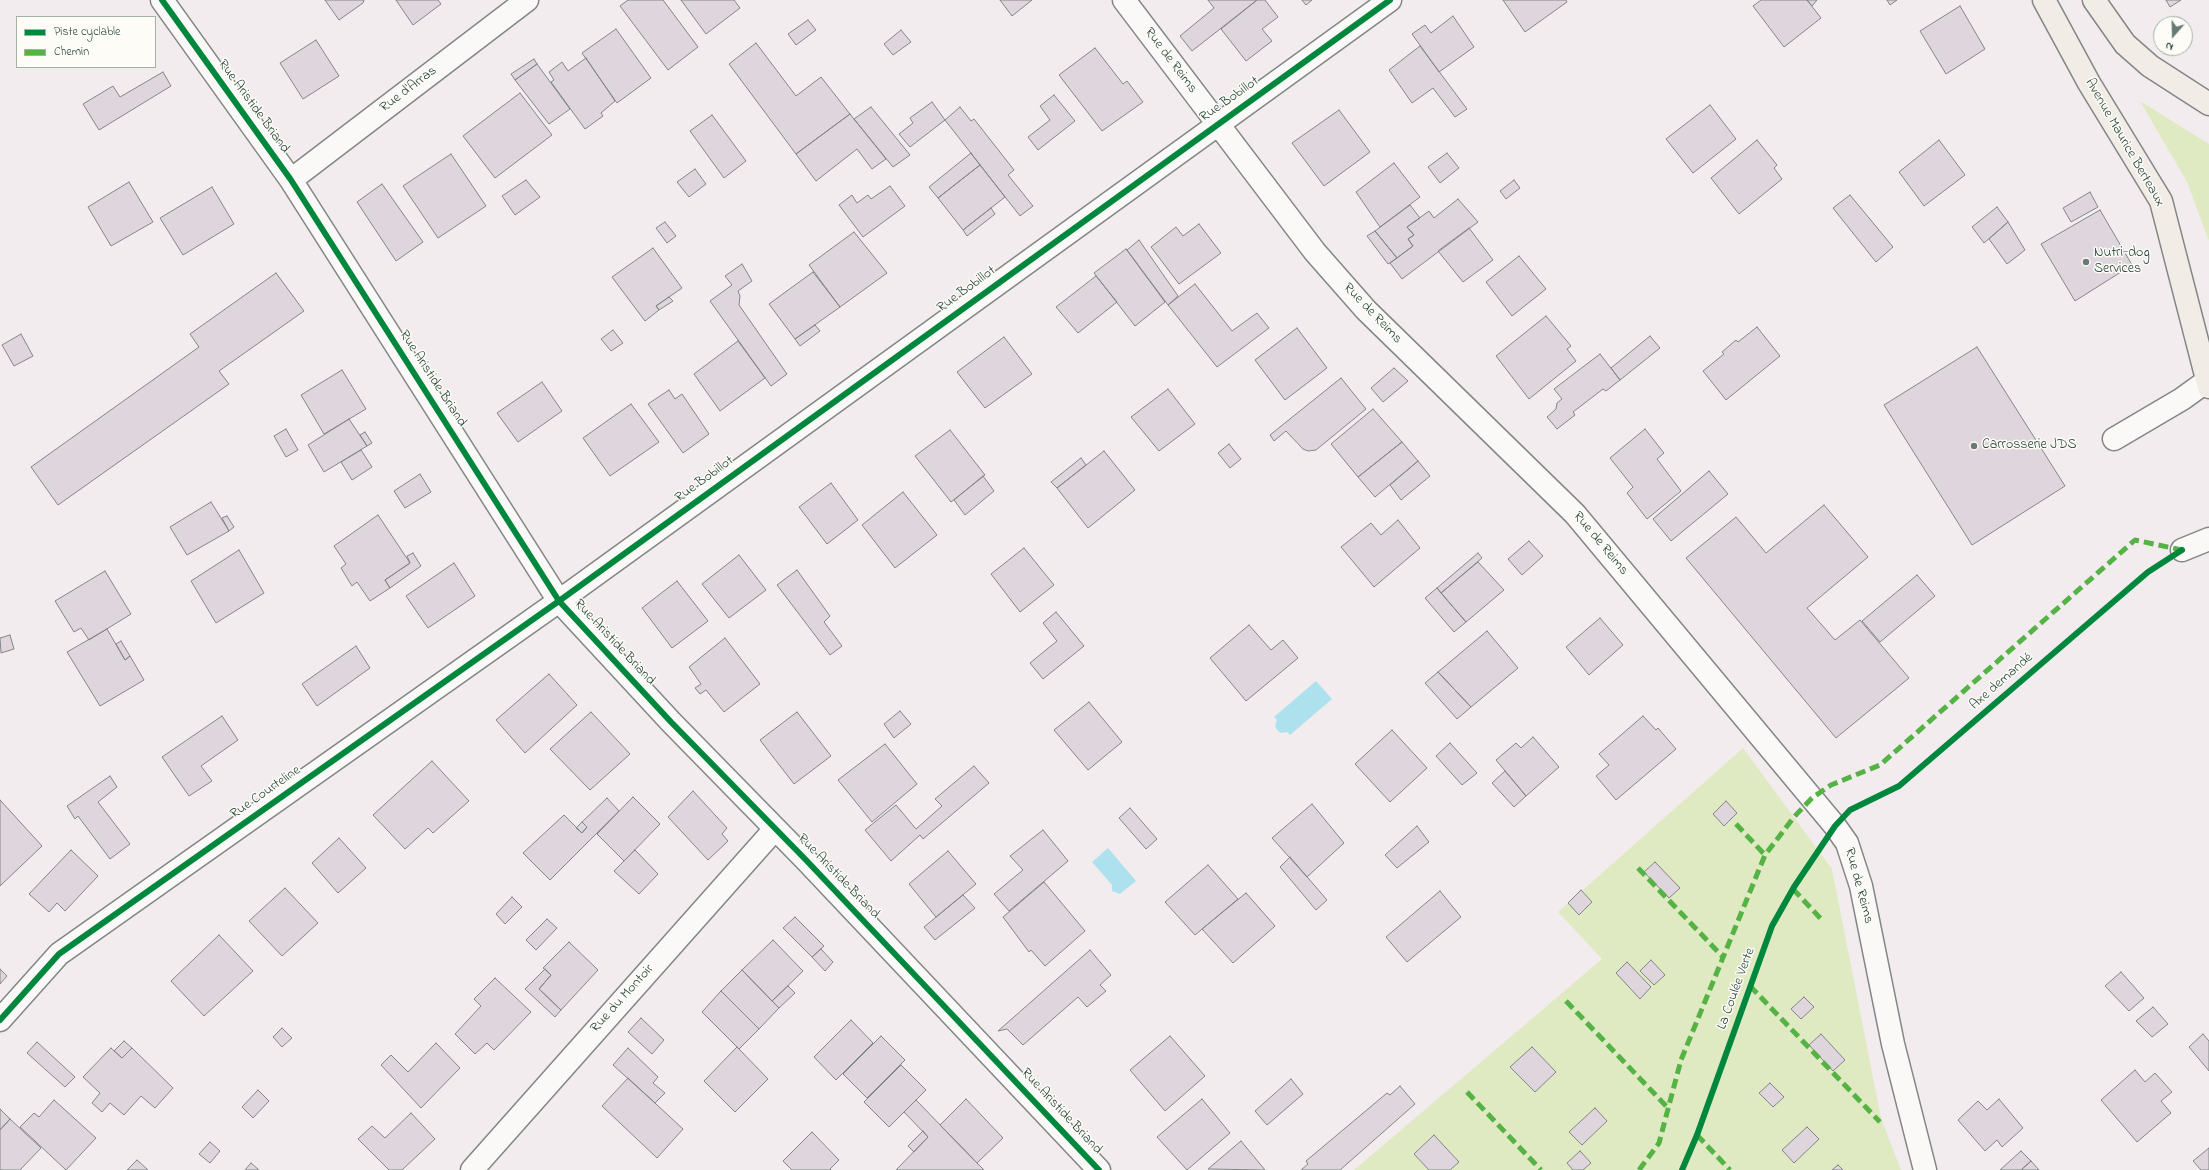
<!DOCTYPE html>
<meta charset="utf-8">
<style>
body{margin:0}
#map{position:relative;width:2209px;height:1170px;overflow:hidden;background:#f2ecef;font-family:"Indie Flower",sans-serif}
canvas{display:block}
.legend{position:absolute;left:16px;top:16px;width:140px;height:52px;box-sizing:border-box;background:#fdfcf7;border:1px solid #a4b0a9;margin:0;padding:5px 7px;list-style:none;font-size:12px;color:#1f3d34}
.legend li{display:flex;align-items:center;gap:8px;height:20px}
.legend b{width:20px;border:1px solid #a4b0a9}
.north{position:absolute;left:2153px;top:16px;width:40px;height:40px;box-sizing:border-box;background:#fdfcf7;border:1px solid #a4b0a9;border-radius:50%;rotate:200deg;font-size:11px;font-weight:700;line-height:16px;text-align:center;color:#1f3d34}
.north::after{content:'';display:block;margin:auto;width:14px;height:18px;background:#697a75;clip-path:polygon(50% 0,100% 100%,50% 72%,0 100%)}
</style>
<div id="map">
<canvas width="2209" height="1170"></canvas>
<ul class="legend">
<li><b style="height:5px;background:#00873e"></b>Piste cyclable</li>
<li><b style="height:5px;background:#55b346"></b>Chemin</li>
</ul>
<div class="north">N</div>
</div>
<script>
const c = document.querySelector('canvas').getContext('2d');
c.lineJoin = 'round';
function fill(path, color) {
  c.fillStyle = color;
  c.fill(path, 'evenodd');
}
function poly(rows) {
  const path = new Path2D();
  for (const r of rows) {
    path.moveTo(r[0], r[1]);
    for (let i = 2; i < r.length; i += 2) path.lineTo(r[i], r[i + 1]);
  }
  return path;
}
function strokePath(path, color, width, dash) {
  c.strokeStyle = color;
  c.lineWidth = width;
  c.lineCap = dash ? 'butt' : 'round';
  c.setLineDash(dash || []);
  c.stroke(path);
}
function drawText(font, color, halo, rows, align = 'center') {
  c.font = font + ' "Indie Flower",sans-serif';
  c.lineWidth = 3;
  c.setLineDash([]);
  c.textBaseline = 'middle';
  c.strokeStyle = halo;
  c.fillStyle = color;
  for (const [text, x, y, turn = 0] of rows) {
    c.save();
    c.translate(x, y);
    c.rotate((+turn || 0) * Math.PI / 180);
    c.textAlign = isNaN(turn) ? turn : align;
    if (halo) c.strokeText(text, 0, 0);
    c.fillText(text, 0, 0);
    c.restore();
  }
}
const green = poly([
 [2140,101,2209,144,2209,241,2187,182],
 [1743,748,1832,869,1881,1118,1901,1170,1354,1170,1602,959,1558,912]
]);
const water = poly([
 [1316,681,1332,699,1290,735,1287,732,1281,733,1277,730,1275,726,1277,720,1274,717],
 [1108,848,1136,881,1120,894,1112,891,1112,885,1092,862]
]);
const building = poly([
 [325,0,364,0,363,3,339,20,325,0],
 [396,0,438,0,441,4,413,25,396,0],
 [628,0,663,0,698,47,668,70,620,6,628,0],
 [681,0,734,0,740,8,706,34,681,0],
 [1000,0,1032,0,1012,16,1000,0],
 [1208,0,1257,0,1192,51,1180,36,1214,8,1208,0],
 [1257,0,1265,0,1278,17,1262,29,1272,41,1246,61,1221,29,1257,0],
 [1302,0,1312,0,1306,5,1302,0],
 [1503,0,1566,0,1567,2,1525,32,1503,0],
 [1761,0,1807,0,1821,18,1784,47,1753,6,1761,0],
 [1807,0,1817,0,1812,6,1807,0],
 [1887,0,1897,0,1890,5,1887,0],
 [2166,0,2181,0,2170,7,2166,0],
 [1960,6,1985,49,1946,74,1920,31,1960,6],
 [1453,16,1474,47,1439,72,1412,34,1425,25,1431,33,1453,16],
 [808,20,816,30,796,45,788,34,808,20],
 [616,29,651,78,617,103,582,53,616,29],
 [901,30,911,42,893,55,884,44,901,30],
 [316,40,339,76,303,99,280,63,316,40],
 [756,43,796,96,821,77,850,114,796,154,729,64,756,43],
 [1420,46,1467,109,1455,117,1433,88,1412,103,1389,70,1420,46],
 [1095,48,1123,84,1127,81,1143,102,1102,131,1059,75,1095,48],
 [586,58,615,101,601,113,603,116,585,129,551,82,554,80,549,72,562,62,568,71,586,58],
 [534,59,537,64,515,80,511,74,534,59],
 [537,64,570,109,549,124,515,80,537,64],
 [163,72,171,86,99,130,83,104,113,86,120,97,163,72],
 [520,93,552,135,495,178,463,136,520,93],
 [1054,95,1075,121,1038,150,1028,137,1050,120,1040,106,1054,95],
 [932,102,945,120,910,147,899,134,913,123,910,118,932,102],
 [1710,105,1736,139,1693,173,1666,139,1710,105],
 [871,107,910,155,893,167,854,119,871,107],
 [960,107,971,121,974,119,1014,170,1008,175,1033,206,1020,216,945,120,960,107],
 [1339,110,1370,152,1324,186,1292,143,1339,110],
 [850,114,886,159,872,169,857,149,816,181,796,154,850,114],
 [712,115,746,161,724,178,690,131,712,115],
 [1757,140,1777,165,1774,168,1782,179,1739,214,1711,178,1757,140],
 [1939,140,1965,175,1924,206,1899,172,1939,140],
 [971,153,980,165,938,198,929,187,971,153],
 [1447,153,1459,168,1440,183,1428,167,1447,153],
 [451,154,486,206,438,238,403,186,451,154],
 [1394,163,1420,197,1380,227,1356,192,1394,163],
 [980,165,1005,197,963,230,938,198,980,165],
 [695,169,706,184,689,197,677,182,695,169],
 [526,180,540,197,515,215,502,196,526,180],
 [1514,180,1520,188,1506,199,1500,191,1514,180],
 [129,182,153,222,111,246,88,207,129,182],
 [382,184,423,242,396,261,357,202,382,184],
 [890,186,905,206,863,237,839,205,852,195,857,203,868,195,871,199,890,186],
 [212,187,234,224,183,255,160,218,212,187],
 [2090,192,2098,207,2071,222,2063,208,2090,192],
 [1850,195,1893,247,1876,262,1833,208,1850,195],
 [1458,199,1478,222,1402,279,1390,263,1413,246,1408,239,1414,235,1407,227,1429,211,1434,218,1458,199],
 [1410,205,1420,218,1407,227,1414,235,1408,239,1413,246,1397,258,1375,231,1410,205],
 [1997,207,2008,222,1984,243,1972,227,1997,207],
 [991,208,995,214,967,236,963,230,991,208],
 [2100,210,2132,265,2075,301,2041,244,2100,210],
 [665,222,676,236,667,243,656,228,665,222],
 [2008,222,2025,250,2007,264,1989,239,2008,222],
 [1199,224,1221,253,1179,284,1151,247,1176,227,1183,236,1199,224],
 [1469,228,1493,260,1463,282,1438,251,1469,228],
 [1375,231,1397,258,1388,264,1367,236,1375,231],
 [854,232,887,273,840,307,809,265,854,232],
 [1139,240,1178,296,1168,305,1127,250,1139,240],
 [653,248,682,288,656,306,659,310,645,321,612,277,653,248],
 [1126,249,1165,302,1135,326,1094,273,1126,249],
 [1519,256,1546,289,1512,316,1486,282,1519,256],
 [742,264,752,281,738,291,740,296,739,305,787,374,771,386,710,301,732,285,725,276,742,264],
 [813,272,840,307,795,339,769,304,813,272],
 [276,273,304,311,219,371,229,384,58,505,31,467,199,347,190,334,276,273],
 [1096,276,1117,302,1078,333,1056,307,1096,276],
 [1195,284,1232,331,1257,313,1269,328,1217,367,1168,305,1195,284],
 [669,297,673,301,659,310,656,306,669,297],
 [1546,316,1571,346,1567,349,1576,361,1529,399,1496,356,1546,316],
 [815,325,820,331,800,346,795,339,815,325],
 [1757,327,1780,356,1726,400,1703,371,1724,354,1722,352,1736,340,1738,342,1757,327],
 [1297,328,1327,368,1285,400,1255,360,1297,328],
 [613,330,623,343,611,351,601,339,613,330],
 [21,334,33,356,14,366,2,345,21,334],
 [1650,336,1660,348,1620,380,1611,368,1650,336],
 [1004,337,1032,374,985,408,957,372,1004,337],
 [738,341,765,378,720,411,694,374,738,341],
 [1977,347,2065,486,1972,545,1884,405,1977,347],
 [1600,354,1620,380,1606,391,1603,389,1573,412,1575,415,1557,429,1547,417,1556,409,1557,403,1562,399,1554,389,1600,354],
 [1394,368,1408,381,1383,402,1371,388,1394,368],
 [342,370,366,409,324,434,301,395,342,370],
 [1341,378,1366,409,1316,450,1308,451,1303,449,1286,431,1274,441,1270,435,1341,378],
 [542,382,562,411,518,442,497,413,542,382],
 [1168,389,1195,424,1159,451,1131,417,1168,389],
 [669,390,675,399,682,394,709,434,683,453,648,404,669,390],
 [631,404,659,442,610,476,583,438,631,404],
 [1373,409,1402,442,1358,477,1331,444,1373,409],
 [349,419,367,446,324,472,308,445,349,419],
 [286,429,298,450,286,457,274,436,286,429],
 [1645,429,1664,453,1657,459,1681,491,1647,519,1627,493,1633,487,1610,458,1645,429],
 [950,430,985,475,951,502,915,456,950,430],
 [365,432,372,443,367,446,360,435,365,432],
 [1402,442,1418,461,1375,497,1358,477,1402,442],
 [1229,444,1241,459,1230,468,1218,453,1229,444],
 [361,450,372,467,352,480,341,462,361,450],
 [1104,451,1135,490,1088,528,1057,488,1104,451],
 [1081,458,1086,465,1057,488,1051,482,1081,458],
 [1418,461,1430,476,1401,500,1390,485,1418,461],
 [1709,471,1728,494,1671,541,1653,519,1709,471],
 [420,474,431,492,405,508,394,491,420,474],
 [983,476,994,491,965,515,954,500,983,476],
 [831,483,858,520,827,544,799,507,831,483],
 [903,492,937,535,895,568,862,525,903,492],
 [211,502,229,531,187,555,170,527,211,502],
 [1824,505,1868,557,1807,608,1835,640,1860,620,1909,678,1836,738,1686,558,1736,517,1766,553,1824,505],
 [378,515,410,563,385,580,390,588,370,601,357,582,352,586,341,568,346,564,334,546,378,515],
 [227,516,234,527,229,531,222,518,227,516],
 [1398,520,1420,548,1374,587,1341,547,1371,523,1381,535,1398,520],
 [1529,541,1543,556,1522,575,1508,559,1529,541],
 [1024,548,1054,585,1020,612,991,574,1024,548],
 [239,550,264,593,216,623,191,581,239,550],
 [413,553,421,566,390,588,385,580,410,563,407,556,413,553],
 [1478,553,1482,558,1441,593,1437,588,1478,553],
 [739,555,766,590,729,618,702,584,739,555],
 [1478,562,1504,590,1466,622,1441,593,1478,562],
 [454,563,475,596,428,628,406,596,454,563],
 [797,570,830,616,824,622,842,646,830,655,777,585,797,570],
 [105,571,131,614,89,640,81,628,74,632,55,601,105,571],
 [1917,575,1935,596,1880,642,1862,621,1917,575],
 [677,581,708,621,672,648,642,608,677,581],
 [1437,588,1466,622,1454,632,1425,598,1437,588],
 [1056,612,1084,646,1043,679,1030,663,1057,641,1043,623,1056,612],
 [1600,618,1623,645,1589,675,1566,647,1600,618],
 [1249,625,1271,650,1283,640,1298,658,1246,701,1210,658,1249,625],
 [107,629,125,660,130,656,144,680,100,706,67,652,107,629],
 [1487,631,1518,668,1471,707,1438,672,1487,631],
 [10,635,14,649,1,653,0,638,10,635],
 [725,638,760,684,724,712,706,690,700,694,695,688,701,684,689,667,725,638],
 [121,641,130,656,125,660,116,644,121,641],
 [356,646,370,668,317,706,302,684,356,646],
 [1438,672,1471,707,1457,719,1425,683,1438,672],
 [549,674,577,705,525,753,496,720,549,674],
 [1089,702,1122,742,1088,770,1054,730,1089,702],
 [900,711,911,724,894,738,884,724,900,711],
 [591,712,630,754,590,790,550,749,591,712],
 [797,712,831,756,794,784,760,740,797,712],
 [222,716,238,740,201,766,212,781,189,796,162,757,222,716],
 [1643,716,1656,730,1658,728,1676,749,1616,800,1596,776,1609,765,1599,754,1643,716],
 [1392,730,1427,768,1390,802,1355,764,1392,730],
 [1533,737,1559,767,1526,796,1496,760,1516,743,1521,748,1533,737],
 [1450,743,1477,773,1462,785,1436,756,1450,743],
 [885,744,917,784,872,822,838,780,885,744],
 [432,761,469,801,433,833,428,828,405,849,373,815,432,761],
 [974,766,989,783,923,839,920,835,891,861,865,830,896,805,916,829,942,806,935,799,974,766],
 [1505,771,1526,796,1514,807,1492,783,1505,771],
 [110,776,117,787,98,802,130,844,110,859,78,816,75,819,67,806,110,776],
 [693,791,727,828,722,834,728,841,708,860,668,817,693,791],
 [633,797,660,824,624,861,597,834,633,797],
 [607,798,619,811,550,880,523,853,564,815,582,833,587,827,582,822,607,798],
 [0,800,42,846,0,886,0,800],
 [1726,801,1737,813,1724,826,1713,814,1726,801],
 [1312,804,1344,843,1307,877,1272,838,1312,804],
 [1130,808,1157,839,1146,849,1119,818,1130,808],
 [582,822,587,827,582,833,576,828,582,822],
 [1417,826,1429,842,1397,868,1385,855,1417,826],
 [1043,830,1068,861,1009,911,994,894,1023,870,1010,856,1043,830],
 [339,838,366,868,338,893,312,863,339,838],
 [71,850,98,876,65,911,57,903,49,912,29,894,71,850],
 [635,850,658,874,639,894,614,871,635,850],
 [948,851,976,884,936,917,909,884,948,851],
 [1290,857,1327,900,1316,910,1280,867,1290,857],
 [1655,862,1680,888,1669,898,1644,872,1655,862],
 [1208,865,1238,899,1195,935,1165,902,1208,865],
 [1044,882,1085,931,1045,966,1031,950,1029,952,1003,917,1044,882],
 [285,888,318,923,282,956,249,921,285,888],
 [1581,890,1592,902,1579,915,1568,903,1581,890],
 [1440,891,1461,917,1407,962,1386,937,1440,891],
 [1246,893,1275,926,1233,963,1202,929,1246,893],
 [963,895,975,908,935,940,924,927,963,895],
 [512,897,522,907,505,924,496,914,512,897],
 [795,917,824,946,812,957,783,928,795,917],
 [547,919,557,928,536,950,526,940,547,919],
 [219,935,253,971,204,1016,171,981,219,935],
 [773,940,803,971,772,1001,742,970,773,940],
 [569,942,598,970,561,1010,539,989,551,975,543,968,569,942],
 [821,949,833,962,825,971,812,957,821,949],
 [1090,950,1111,975,1100,985,1106,991,1087,1007,1078,997,1023,1045,1007,1029,998,1031,1090,950],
 [1651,960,1665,975,1654,985,1640,971,1651,960],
 [1627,962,1651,987,1640,999,1616,973,1627,962],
 [0,969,7,976,0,984,0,969],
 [545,969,551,975,539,989,561,1010,555,1017,525,989,545,969],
 [742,970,779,1008,759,1029,721,991,742,970],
 [2121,972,2144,998,2129,1011,2105,986,2121,972],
 [495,978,531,1012,494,1050,487,1043,475,1054,455,1034,481,1006,474,999,495,978],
 [788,986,795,993,779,1008,772,1001,788,986],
 [721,991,759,1029,739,1049,702,1012,721,991],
 [1804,997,1814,1007,1801,1019,1791,1009,1804,997],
 [2153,1007,2168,1024,2152,1037,2136,1021,2153,1007],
 [641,1018,664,1040,652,1054,628,1032,641,1018],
 [851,1020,873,1043,836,1080,814,1057,851,1020],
 [282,1028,292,1038,282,1047,273,1037,282,1028],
 [1821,1034,1845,1060,1833,1071,1809,1045,1821,1034],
 [2203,1034,2209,1041,2209,1071,2189,1047,2203,1034],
 [881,1036,905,1060,867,1098,843,1074,881,1036],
 [1170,1036,1205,1076,1165,1111,1130,1070,1170,1036],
 [124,1041,132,1048,122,1058,114,1051,124,1041],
 [37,1042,75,1077,65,1087,27,1053,37,1042],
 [436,1043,460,1068,421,1108,381,1065,391,1055,408,1072,436,1043],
 [737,1047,768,1079,735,1112,704,1081,737,1047],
 [1532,1047,1556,1072,1535,1092,1510,1067,1532,1047],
 [111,1048,122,1058,132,1048,173,1088,155,1108,141,1096,124,1115,110,1103,102,1112,92,1103,100,1093,83,1077,111,1048],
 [628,1048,658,1077,653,1083,665,1093,655,1103,613,1065,628,1048],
 [901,1065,926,1090,889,1127,864,1102,901,1065],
 [2135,1070,2145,1082,2155,1073,2172,1092,2161,1101,2171,1113,2137,1142,2101,1100,2135,1070],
 [628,1078,683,1129,657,1158,602,1106,628,1078],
 [1291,1079,1303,1094,1267,1125,1255,1111,1291,1079],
 [1770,1083,1784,1097,1773,1107,1759,1093,1770,1083],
 [1400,1086,1415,1104,1340,1170,1301,1170,1308,1164,1306,1161,1387,1093,1390,1095,1400,1086],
 [258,1090,269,1101,253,1118,242,1107,258,1090],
 [966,1099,1003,1138,977,1163,940,1125,966,1099],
 [1202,1099,1230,1133,1187,1170,1157,1137,1202,1099],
 [1999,1099,2023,1128,2002,1147,1997,1140,1985,1151,1958,1120,1978,1101,1987,1110,1999,1099],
 [54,1100,96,1138,66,1170,20,1127,34,1113,39,1117,54,1100],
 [916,1100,977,1163,984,1170,896,1170,928,1137,904,1112,916,1100],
 [1595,1108,1607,1121,1582,1145,1569,1132,1595,1108],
 [0,1109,10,1119,0,1130,0,1109],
 [411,1113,435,1139,402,1170,389,1170,358,1139,372,1126,385,1138,411,1113],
 [10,1119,41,1148,20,1170,0,1170,0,1130,10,1119],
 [1807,1127,1819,1139,1794,1163,1782,1150,1807,1127],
 [923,1131,928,1137,914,1152,908,1146,923,1131],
 [812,1132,839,1160,830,1169,831,1170,792,1170,783,1161,812,1132],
 [1434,1135,1459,1162,1450,1170,1429,1170,1414,1154,1434,1135],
 [1241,1141,1265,1170,1208,1169,1241,1141],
 [210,1142,220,1151,210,1163,199,1154,210,1142],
 [2209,1148,2209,1170,2201,1170,2193,1161,2209,1148],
 [1580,1151,1591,1163,1583,1170,1573,1170,1567,1163,1580,1151],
 [2021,1151,2031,1161,2021,1170,2000,1170,2021,1151],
 [137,1160,148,1170,127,1170,137,1160],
 [2031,1161,2039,1170,2021,1170,2031,1161],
 [251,1163,259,1170,245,1170,251,1163],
 [1838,1165,1843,1170,1832,1170,1838,1165]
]);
const minor = poly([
 [162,0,291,180,559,601,671,722,806,860,1099,1170],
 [1124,0,1315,252,1366,310,1575,514,1835,826,1847,843,1861,886,1893,1044,1925,1170],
 [291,180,527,0],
 [2114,439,2182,399,2207,381],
 [2182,550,2209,539],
 [0,1020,59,954,559,601,1390,0],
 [472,1170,775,829]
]);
const major = poly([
 [2044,0,2089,83,2161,201,2209,387],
 [2094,0,2125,44,2150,66,2209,104]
]);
const quiet = poly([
 [1736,824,1765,855],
 [1638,868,1723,957],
 [1793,889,1822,920],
 [1750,986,1880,1122],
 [1566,1001,1668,1108],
 [1467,1092,1541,1170],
 [1697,1135,1730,1170],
 [1639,1170,1659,1143,1681,1060,1765,855,1794,817,1812,798,1831,785,1880,765,2135,540,2182,550]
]);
const cycleway = poly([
 [162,0,291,180,559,601,671,722,806,860,1099,1170],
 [0,1020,59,954,559,601,1390,0],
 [1682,1170,1697,1135,1772,926,1794,887,1835,826,1850,810,1899,786,2148,572,2182,550]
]);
const markers = [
 [2086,262,4,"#697a75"],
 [1974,446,4,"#697a75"]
];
const streetNames = [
 ["Rue de Reims",1170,61,53],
 ["Rue d'Arras",409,90,-37],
 ["Rue Bobillot",1230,100,-35],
 ["Rue Aristide Briand",253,107,54],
 ["Avenue Maurice Berteaux",2124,143,60],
 ["Rue Bobillot",967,290,-36],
 ["Rue de Reims",1372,314,46],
 ["Rue Aristide Briand",432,379,57],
 ["Rue Bobillot",705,480,-36],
 ["Rue de Reims",1600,544,50],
 ["Rue Aristide Briand",614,643,47],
 ["Axe demandé",2002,682,-41],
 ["Rue Courteline",266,793,-35],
 ["Rue Aristide Briand",838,877,46],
 ["Rue de Reims",1858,886,75],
 ["La Coulée Verte",1737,989,-70],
 ["Rue du Montoir",623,999,-48],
 ["Rue Aristide Briand",1061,1112,47]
];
const poiNames = [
 ["Nutri-dog",2094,254],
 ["Services",2094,270],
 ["Carrosserie JDS",1982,446]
];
fill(green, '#e0eac2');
fill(water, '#ace1ed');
fill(building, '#dfd5dd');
strokePath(building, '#838686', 1);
strokePath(minor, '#838686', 25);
strokePath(major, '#838686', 25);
strokePath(minor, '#faf9f8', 22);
strokePath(major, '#f1ece6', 22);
strokePath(quiet, '#55b346', 5, [10, 5]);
strokePath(cycleway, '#00873e', 6);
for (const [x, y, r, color] of markers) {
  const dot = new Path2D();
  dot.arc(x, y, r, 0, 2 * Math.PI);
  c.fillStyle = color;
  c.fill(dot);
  strokePath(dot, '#fdfcf7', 1.5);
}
drawText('14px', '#1f3d34', '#fdfcf7', streetNames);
drawText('14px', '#1f3d34', '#fdfcf7', poiNames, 'left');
</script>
